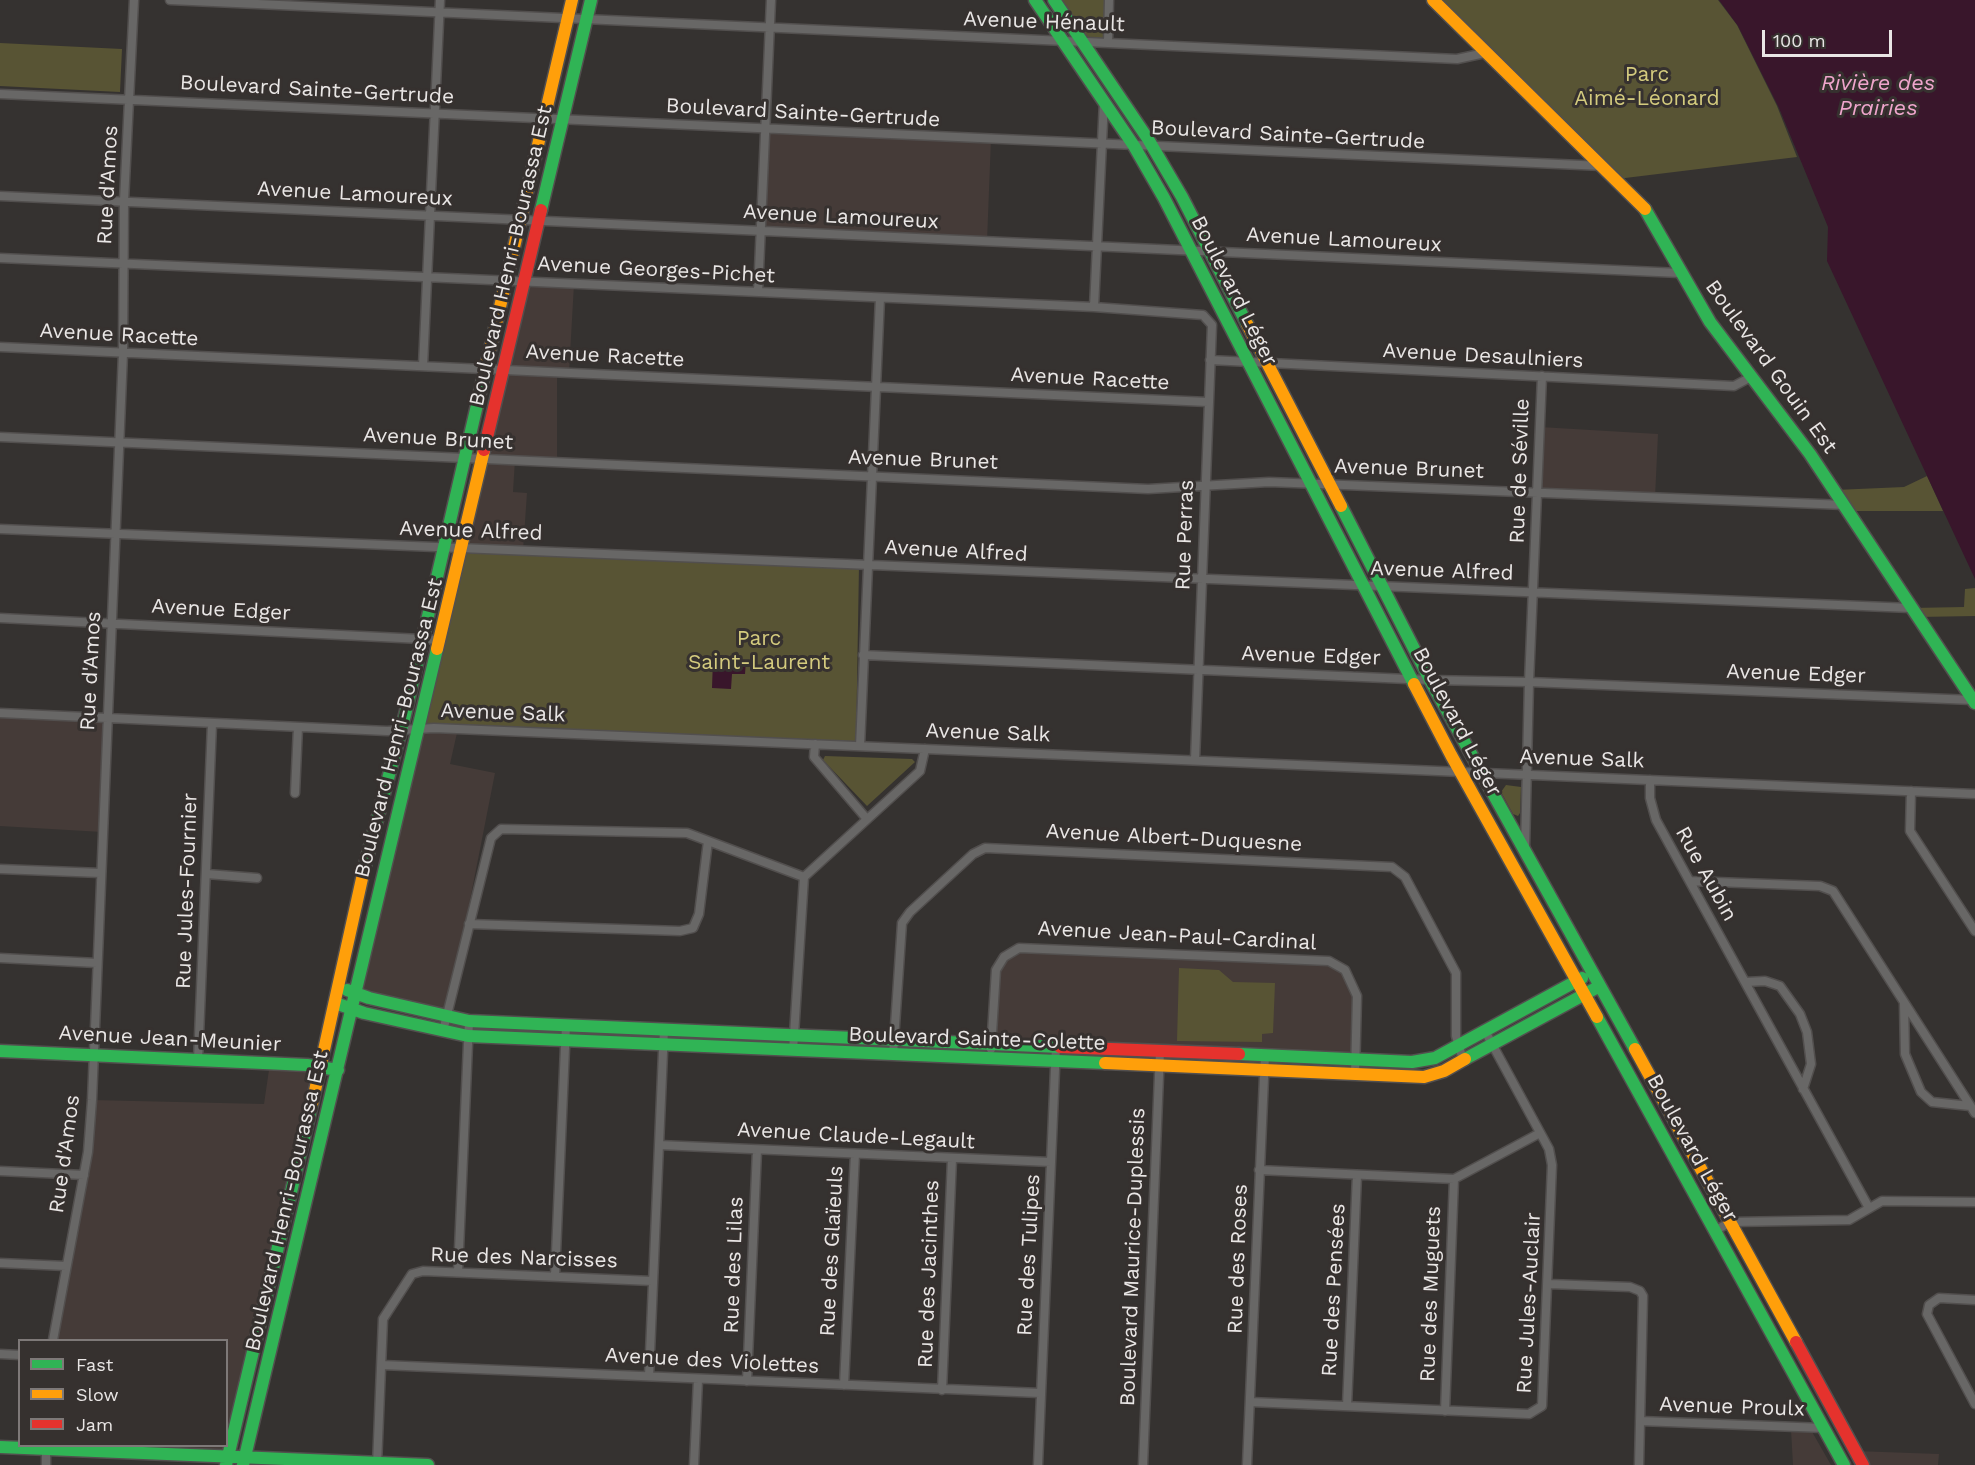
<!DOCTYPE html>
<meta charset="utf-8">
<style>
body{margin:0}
#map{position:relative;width:1975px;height:1465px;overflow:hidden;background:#353230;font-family:"Work Sans",sans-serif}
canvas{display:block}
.legend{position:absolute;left:18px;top:1339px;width:210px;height:108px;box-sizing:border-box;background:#36312f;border:2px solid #7e7978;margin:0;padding:8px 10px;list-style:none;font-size:18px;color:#e9e6e5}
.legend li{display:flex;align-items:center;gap:12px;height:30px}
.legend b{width:30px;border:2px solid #7e7978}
.scale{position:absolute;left:1762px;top:30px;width:130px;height:27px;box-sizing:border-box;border:3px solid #e9e6e5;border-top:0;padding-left:8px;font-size:18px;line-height:21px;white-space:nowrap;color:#e9e6e5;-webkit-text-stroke:4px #36312f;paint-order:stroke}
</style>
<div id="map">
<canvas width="1975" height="1465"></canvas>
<ul class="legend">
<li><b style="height:8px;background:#30b455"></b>Fast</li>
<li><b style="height:8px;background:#ff9f0a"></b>Slow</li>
<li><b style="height:8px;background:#e5322d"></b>Jam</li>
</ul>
<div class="scale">100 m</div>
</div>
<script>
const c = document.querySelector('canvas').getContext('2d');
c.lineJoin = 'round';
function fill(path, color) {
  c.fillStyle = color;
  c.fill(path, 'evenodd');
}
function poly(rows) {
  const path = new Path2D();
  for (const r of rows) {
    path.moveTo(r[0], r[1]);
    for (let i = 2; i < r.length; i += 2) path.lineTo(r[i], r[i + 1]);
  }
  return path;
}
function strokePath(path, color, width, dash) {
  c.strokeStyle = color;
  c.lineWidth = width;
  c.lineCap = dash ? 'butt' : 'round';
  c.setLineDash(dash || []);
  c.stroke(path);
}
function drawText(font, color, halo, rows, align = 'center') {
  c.font = font + ' "Work Sans",sans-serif';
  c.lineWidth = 6;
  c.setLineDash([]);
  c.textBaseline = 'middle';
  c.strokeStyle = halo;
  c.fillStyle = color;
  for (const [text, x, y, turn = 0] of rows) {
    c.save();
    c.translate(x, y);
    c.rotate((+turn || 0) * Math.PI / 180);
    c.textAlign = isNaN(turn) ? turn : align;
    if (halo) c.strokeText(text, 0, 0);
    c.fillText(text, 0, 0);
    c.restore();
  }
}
const built = poly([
 [764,130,991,139,987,242,760,231],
 [525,282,574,284,569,373,557,373,557,462,515,460,513,492,527,493,523,551,463,548],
 [1540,427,1658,434,1655,498,1537,493],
 [0,713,106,718,102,832,0,826],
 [459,724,450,764,495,773,447,1017,357,994,417,729],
 [1022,947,1342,966,1359,1009,1357,1059,992,1044,998,956],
 [270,1063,320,1066,228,1457,46,1446,226,1446,226,1340,53,1340,92,1100,264,1104],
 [1791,1430,1811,1430,1831,1465,1793,1465],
 [1855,1451,1939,1454,1938,1465,1863,1465]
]);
const green = poly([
 [1054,0,1105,0,1108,43,1082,41],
 [1430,0,1718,0,1737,25,1777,106,1797,157,1617,179],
 [0,43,122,49,120,92,0,86],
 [1927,476,1943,511,1848,511,1835,490,1904,487],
 [461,550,859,565,856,745,419,724],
 [1975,588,1975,616,1918,617,1911,608,1964,607,1965,589],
 [825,756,912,759,915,762,867,806,823,760],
 [1506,785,1521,787,1520,813,1518,816,1513,814,1501,792],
 [1179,968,1219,970,1233,982,1275,983,1273,1033,1262,1034,1262,1042,1177,1041]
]);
const water = poly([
 [1719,0,1975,0,1975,579,1827,261,1828,227,1779,108,1738,26],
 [713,659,746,660,745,674,732,674,731,689,712,688]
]);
const street = poly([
 [170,0,1457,59,1485,53],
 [1108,43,1109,0],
 [0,94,1603,166],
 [0,196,1680,273],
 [0,258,1094,307,1203,315,1212,325,1195,760],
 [758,292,771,0],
 [1094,307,1104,101],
 [0,347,1208,402],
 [1210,360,1734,386,1751,377],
 [423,366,440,0],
 [0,437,1148,489,1269,482,1845,505],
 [0,529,1911,608],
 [0,618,441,640],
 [863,655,1430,680,1529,682,1973,700],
 [0,713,387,731,434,728,1975,794],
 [815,744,814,757,866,818],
 [860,746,880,298],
 [1650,780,1650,798,1656,820,1869,1208],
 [1911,791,1910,831,1975,931],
 [295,793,298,727],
 [1525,849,1529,682,1542,376],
 [0,869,101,873],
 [207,874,257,878],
 [1690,881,1820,886,1833,891,1975,1113],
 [469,924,680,931,693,928,699,914,708,841],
 [0,958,97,963],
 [1746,982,1765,981,1780,986,1800,1014,1807,1032,1811,1064,1803,1089],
 [1904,1003,1905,1054,1921,1092,1932,1102,1970,1106],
 [443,1031,491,838,501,829,687,833,804,877],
 [991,1049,996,970,1004,957,1019,948,1329,961,1345,970,1357,996,1355,1075],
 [793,1051,804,877,920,771,925,749],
 [893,1055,902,923,910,912,973,854,985,848,1392,867,1405,877,1456,973,1456,1036,1463,1060],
 [198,1060,212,724],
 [659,1145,1051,1162],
 [1259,1170,1454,1179,1540,1133],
 [0,1171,84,1175],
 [1716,1230,1731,1222,1849,1220,1882,1201,1975,1202],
 [0,1263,66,1266],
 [458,1272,469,1021],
 [555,1276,566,1025],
 [1549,1284,1630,1287,1640,1291,1643,1296,1639,1465],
 [1975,1300,1939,1298,1929,1305,1927,1314,1975,1404],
 [53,1340,88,1152,92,1100,123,353,124,201,134,0],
 [0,1354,20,1355],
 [382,1365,1040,1393],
 [649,1376,664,1029],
 [747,1381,757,1150],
 [844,1385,855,1154],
 [942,1390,952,1159],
 [1250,1402,1529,1414,1542,1406,1552,1165,1549,1149,1485,1031],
 [1347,1406,1357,1175],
 [1445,1411,1454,1179],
 [1640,1421,1824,1428],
 [46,1465,46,1446],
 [377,1465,383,1319,412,1274,423,1271,652,1281],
 [694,1465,698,1380],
 [1038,1465,1056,1046],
 [1143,1465,1160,1051],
 [1247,1465,1265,1055]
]);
const fast = poly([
 [1035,0,1134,146,1164,198,1414,684],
 [1054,0,1148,139,1182,197,1247,324],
 [1645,209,1710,322,1810,454,1975,703],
 [541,210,591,0],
 [1341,506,1430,680,1635,1049],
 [365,865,405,715,484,375],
 [347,990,369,998,469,1021,1060,1047],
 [335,1003,364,1013,468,1036,1105,1063],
 [1597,1017,1844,1465],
 [0,1051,307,1065,338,1070],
 [1239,1054,1412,1062,1435,1058,1582,978],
 [1465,1059,1598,987],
 [0,1447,428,1465],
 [226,1465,312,1104],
 [243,1465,437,649]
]);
const slow = poly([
 [1433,0,1645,209],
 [1247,324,1341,506],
 [484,375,572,0],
 [437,649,484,450],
 [1414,684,1451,755,1597,1017],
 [1635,1049,1796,1342],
 [1105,1063,1424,1077,1444,1071,1465,1059],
 [312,1104,365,865]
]);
const jam = poly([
 [484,450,541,210],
 [1060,1047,1239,1054],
 [1796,1342,1863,1465]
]);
const streetNames = [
 ["Avenue Hénault",1044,22,2],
 ["Boulevard Sainte-Gertrude",317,90,3],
 ["Boulevard Sainte-Gertrude",803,113,3],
 ["Boulevard Sainte-Gertrude",1288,135,3],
 ["Rue d'Amos",108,185,-87],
 ["Avenue Lamoureux",355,194,3],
 ["Avenue Lamoureux",841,217,3],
 ["Avenue Lamoureux",1344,240,3],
 ["Boulevard Henri-Bourassa Est",511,256,-77],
 ["Avenue Georges-Pichet",656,270,3],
 ["Boulevard Léger",1234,291,63],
 ["Avenue Racette",119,335,3],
 ["Avenue Racette",605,356,3],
 ["Avenue Desaulniers",1483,356,3],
 ["Boulevard Gouin Est",1771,367,54],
 ["Avenue Racette",1090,379,3],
 ["Avenue Brunet",438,439,3],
 ["Avenue Brunet",923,460,2],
 ["Avenue Brunet",1409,469,2],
 ["Rue de Séville",1520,471,-88],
 ["Avenue Alfred",471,531,2],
 ["Rue Perras",1185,535,-88],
 ["Avenue Alfred",956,551,3],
 ["Avenue Alfred",1442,571,2],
 ["Avenue Edger",221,610,3],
 ["Avenue Edger",1311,656,2],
 ["Rue d'Amos",91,671,-87],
 ["Avenue Edger",1796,674,2],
 ["Avenue Salk",503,713,2],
 ["Boulevard Léger",1457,722,62],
 ["Boulevard Henri-Bourassa Est",399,728,-76],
 ["Avenue Salk",988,733,2],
 ["Avenue Salk",1582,759,2],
 ["Avenue Albert-Duquesne",1174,838,3],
 ["Rue Aubin",1706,874,61],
 ["Rue Jules-Fournier",187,891,-88],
 ["Avenue Jean-Paul-Cardinal",1177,936,3],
 ["Avenue Jean-Meunier",170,1039,3],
 ["Boulevard Sainte-Colette",977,1039,2],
 ["Avenue Claude-Legault",856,1136,3],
 ["Boulevard Léger",1692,1148,61],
 ["Rue d'Amos",65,1154,-82],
 ["Boulevard Henri-Bourassa Est",287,1201,-77],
 ["Rue des Glaïeuls",832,1251,-87],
 ["Rue des Tulipes",1029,1255,-87],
 ["Boulevard Maurice-Duplessis",1133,1257,-88],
 ["Rue des Narcisses",524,1258,2],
 ["Rue des Roses",1238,1259,-88],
 ["Rue des Lilas",734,1265,-88],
 ["Rue des Jacinthes",929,1274,-88],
 ["Rue des Pensées",1334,1290,-87],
 ["Rue des Muguets",1431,1294,-88],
 ["Rue Jules-Auclair",1529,1303,-87],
 ["Avenue des Violettes",712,1361,3],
 ["Avenue Proulx",1732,1407,2]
];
const parkNames = [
 ["Parc",1647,75],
 ["Aimé-Léonard",1647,99],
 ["Parc",759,639],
 ["Saint-Laurent",759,663]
];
const waterNames = [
 ["Rivière des",1878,84],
 ["Prairies",1878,109]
];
fill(built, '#453b38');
fill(green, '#585434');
fill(water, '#39162b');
strokePath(street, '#524f4e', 11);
strokePath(fast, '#524f4e', 15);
strokePath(slow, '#524f4e', 15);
strokePath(jam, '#524f4e', 15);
strokePath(street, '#686766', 8);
strokePath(fast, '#30b455', 12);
strokePath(slow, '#ff9f0a', 12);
strokePath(jam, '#e5322d', 12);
drawText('21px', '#e9e6e5', '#36312f', streetNames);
drawText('21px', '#d4cb7e', '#36312f', parkNames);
drawText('italic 22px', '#efa5cc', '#36312f', waterNames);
</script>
